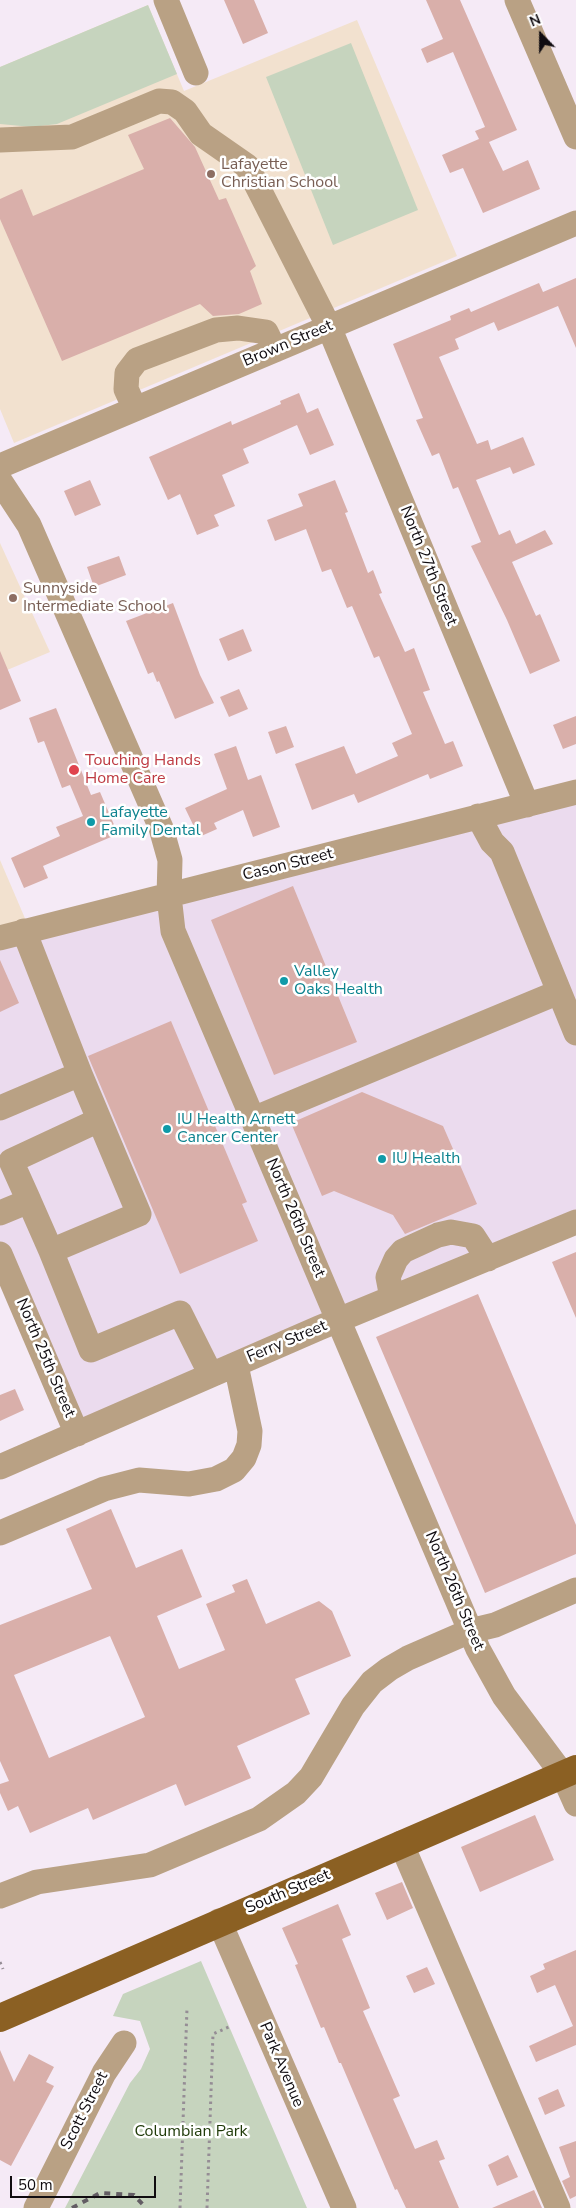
<!DOCTYPE html>
<style>
body{margin:0}
#map{position:relative;width:576px;height:2208px;overflow:hidden;background:#f5eaf6;font-family:"Nunito Sans",sans-serif}
canvas{display:block}
.north{position:absolute;left:516px;top:10px;width:50px;height:50px;-webkit-text-stroke:4px #fff;paint-order:stroke;rotate:338deg;font-size:14px;font-weight:700;line-height:20px;text-align:center;color:#100c10}
.north::after{content:'';display:block;margin:auto;width:18px;height:22px;background:#100c10;clip-path:polygon(50% 0,100% 100%,50% 72%,0 100%)}
.scale{position:absolute;left:10px;top:2176px;width:146px;height:22px;box-sizing:border-box;border:2px solid #100c10;border-top:0;padding-left:6px;font-size:15px;line-height:18px;white-space:nowrap;color:#100c10;-webkit-text-stroke:4px #fff;paint-order:stroke}
</style>
<div id="map">
<canvas width="576" height="2208"></canvas>
<div class="north">N</div>
<div class="scale">50 m</div>
</div>
<script>
const c = document.querySelector('canvas').getContext('2d');
c.lineJoin = 'round';
function fill(path, color) {
  c.fillStyle = color;
  c.fill(path, 'evenodd');
}
function poly(rows) {
  const path = new Path2D();
  for (const r of rows) {
    path.moveTo(r[0], r[1]);
    for (let i = 2; i < r.length; i += 2) path.lineTo(r[i], r[i + 1]);
  }
  return path;
}
function strokePath(path, color, width, dash) {
  c.strokeStyle = color;
  c.lineWidth = width;
  c.lineCap = dash ? 'butt' : 'round';
  c.setLineDash(dash || []);
  c.stroke(path);
}
function drawText(font, color, halo, rows, align = 'center') {
  c.font = font + ' "Nunito Sans",sans-serif';
  c.lineWidth = 5;
  c.setLineDash([]);
  c.textBaseline = 'middle';
  c.strokeStyle = halo;
  c.fillStyle = color;
  for (const [text, x, y, turn = 0] of rows) {
    c.save();
    c.translate(x, y);
    c.rotate((+turn || 0) * Math.PI / 180);
    c.textAlign = isNaN(turn) ? turn : align;
    if (halo) c.strokeText(text, 0, 0);
    c.fillText(text, 0, 0);
    c.restore();
  }
}
const built = poly([
 [576,792,576,1222,77,1434,0,1254,0,938]
]);
const education = poly([
 [148,5,184,91,357,20,457,256,14,443,0,409,0,67],
 [0,543,50,652,0,673],
 [0,860,27,923,0,930]
]);
const green = poly([
 [148,5,177,74,57,124,32,127,0,124,0,67],
 [351,43,418,210,333,245,266,77],
 [201,1961,307,2208,65,2208,130,2083,141,2069,150,2049,140,2021,113,2016,123,1994]
]);
const building = poly([
 [224,0,254,0,268,33,243,44],
 [426,0,460,0,517,130,489,142,503,171,528,160,540,189,483,213,463,168,450,173,442,155,479,139,475,131,485,127,453,52,427,63,421,49,443,39],
 [170,118,195,147,219,200,226,198,256,266,250,271,262,304,239,314,213,316,200,304,62,361,0,219,0,199,22,189,33,216,144,169,128,135],
 [576,278,576,348,558,306,498,331,494,322,455,339,459,349,439,357,477,444,488,440,491,450,523,437,535,465,513,474,510,467,476,480,499,535,510,530,516,544,545,530,553,544,512,562,536,616,540,614,560,661,530,674,507,620,471,546,481,542,458,487,453,489,439,453,432,456,416,420,423,418,393,344,451,320,450,316,469,308,471,312,539,283,543,292],
 [299,393,307,413,318,408,334,445,310,455,297,425,243,449,249,463,222,475,235,506,214,515,219,526,197,535,180,494,168,500,149,457,231,421,232,425,281,404,280,401],
 [90,480,101,505,75,516,64,491],
 [335,480,348,512,345,513,368,573,373,570,382,593,379,594,405,652,414,648,430,690,423,692,445,744,453,741,463,766,430,779,428,774,358,803,354,794,312,810,295,764,344,746,356,774,398,756,392,743,412,734,379,656,374,658,352,606,347,608,331,569,322,572,306,529,275,541,267,520,303,506,298,494],
 [119,556,126,575,94,587,87,567],
 [173,603,200,675,214,703,175,719,159,681,157,682,153,672,148,674,126,621],
 [243,629,252,651,228,661,219,639],
 [0,651,21,701,0,710],
 [239,689,248,709,229,717,220,697],
 [56,708,91,795,100,792,118,834,43,866,48,878,24,888,11,858,60,836,56,827,83,816,70,785,62,788,44,741,38,743,29,718],
 [576,716,576,744,563,749,553,725],
 [286,726,294,747,276,754,268,732],
 [236,746,248,780,261,775,280,827,253,837,243,810,214,823,217,829,199,837,185,808,227,789,214,754],
 [293,886,357,1042,274,1075,211,920],
 [0,960,19,1003,0,1012],
 [171,1021,247,1202,242,1204,258,1241,180,1274,88,1056],
 [362,1092,443,1126,477,1204,405,1234,393,1215,334,1191,322,1196,291,1123],
 [576,1252,576,1318,552,1262],
 [478,1294,576,1525,576,1554,485,1593,376,1337],
 [15,1389,24,1410,0,1421,0,1395],
 [111,1509,136,1568,182,1549,202,1597,157,1616,179,1669,225,1650,206,1604,235,1592,232,1585,247,1579,266,1624,319,1601,332,1611,351,1656,295,1679,310,1714,237,1746,251,1778,185,1806,176,1784,93,1820,88,1808,30,1833,18,1806,8,1811,0,1793,0,1784,9,1781,0,1761,0,1625,92,1589,66,1529],
 [110,1636,145,1717,49,1758,14,1675],
 [535,1815,554,1860,480,1892,461,1847],
 [402,1882,413,1908,387,1920,375,1893],
 [338,1904,351,1935,342,1939,370,2008,363,2011,400,2096,393,2099,415,2149,437,2140,445,2159,439,2161,459,2208,406,2208,397,2189,395,2190,341,2063,339,2063,324,2027,321,2028,295,1965,298,1964,282,1928],
 [576,1950,576,2045,536,2062,529,2046,573,2026,555,1985,537,1993,530,1976,545,1969,543,1964],
 [427,1967,435,1984,414,1993,406,1976],
 [0,2050,14,2082,29,2054,54,2067,46,2082,54,2086,11,2166,0,2160],
 [558,2089,565,2106,545,2115,538,2098],
 [576,2141,576,2196,570,2199,562,2181,570,2177,559,2147],
 [508,2155,518,2177,497,2186,488,2165],
 [534,2190,542,2208,492,2208]
]);
const path = poly([
 [0,1962,3,1969],
 [180,2208,187,2008],
 [207,2208,213,2034,231,2026]
]);
const minor = poly([
 [166,0,196,73],
 [517,0,576,137],
 [0,140,72,137,159,101,172,102,185,111,201,134,247,166,329,327,527,805],
 [135,409,126,389,127,373,137,360,216,330,238,328,266,332,275,350],
 [0,466,576,223],
 [0,481,29,525,161,828,170,860,169,896,173,931,478,1649,504,1696,563,1775,576,1804],
 [478,816,492,842,502,852,576,1033],
 [24,931,80,1074],
 [0,938,576,792],
 [0,1108,80,1074,139,1214,51,1251,29,1201,0,1213],
 [253,1119,559,992],
 [29,1201,11,1161,99,1120],
 [51,1251,91,1350,180,1313,211,1375],
 [0,1254,77,1434],
 [392,1298,388,1277,396,1259,403,1251,438,1235,451,1232,473,1236,488,1259],
 [0,1467,319,1328,576,1222],
 [0,1533,104,1489,139,1480,189,1484,216,1479,234,1470,244,1458,249,1445,250,1431,236,1365],
 [401,1843,558,2208],
 [0,1896,37,1882,150,1865,259,1819,296,1793,311,1777,353,1706,372,1682,389,1669,408,1658,470,1631,495,1625,576,1590],
 [219,1921,344,2208],
 [36,2208,104,2073,124,2043]
]);
const major = poly([
 [0,2018,576,1769]
]);
const rail = poly([
 [72,2208,100,2193,134,2195,146,2208]
]);
const markers = [
 [211,174,5,"#8d6e63"],
 [13,598,5,"#8d6e63"],
 [74,770,6,"#e0444e"],
 [91,822,5,"#0f9aa8"],
 [284,981,5,"#0f9aa8"],
 [167,1129,5,"#0f9aa8"],
 [382,1159,5,"#0f9aa8"]
];
const educationNames = [
 ["Lafayette",221,165],
 ["Christian School",221,183],
 ["Sunnyside",23,589],
 ["Intermediate School",23,607]
];
const streetNames = [
 ["Brown Street",288,344,-23],
 ["North 27th Street",428,566,68],
 ["Cason Street",288,865,-14],
 ["North 26th Street",295,1218,67],
 ["Ferry Street",287,1342,-23],
 ["North 25th Street",45,1358,67],
 ["North 26th Street",454,1591,67],
 ["South Street",288,1892,-23],
 ["Park Avenue",281,2065,67],
 ["Scott Street",85,2111,-63]
];
const healthNames = [
 ["Touching Hands",85,761],
 ["Home Care",85,779]
];
const cultureNames = [
 ["Lafayette",101,813],
 ["Family Dental",101,831],
 ["Valley",294,972],
 ["Oaks Health",294,990],
 ["IU Health Arnett",177,1120],
 ["Cancer Center",177,1138],
 ["IU Health",392,1159]
];
const parkNames = [
 ["Columbian Park",191,2132]
];
fill(built, '#ebdbee');
fill(education, '#f2e1cf');
fill(green, '#c6d4be');
fill(building, '#d9afaa');
strokePath(path, '#958d95', 3, [2.5, 4]);
strokePath(minor, '#b9a184', 25);
strokePath(major, '#8b6023', 28);
strokePath(rail, '#635d64', 4, [6, 6]);
for (const [x, y, r, color] of markers) {
  const dot = new Path2D();
  dot.arc(x, y, r, 0, 2 * Math.PI);
  c.fillStyle = color;
  c.fill(dot);
  strokePath(dot, '#fff', 2);
}
drawText('16px', '#785e54', '#fff', educationNames, 'left');
drawText('16px', '#100c10', '#fff', streetNames);
drawText('16px', '#be3a42', '#fff', healthNames, 'left');
drawText('16px', '#0d838f', '#fff', cultureNames, 'left');
drawText('16px', '#1f3a08', '#fff', parkNames);
</script>
